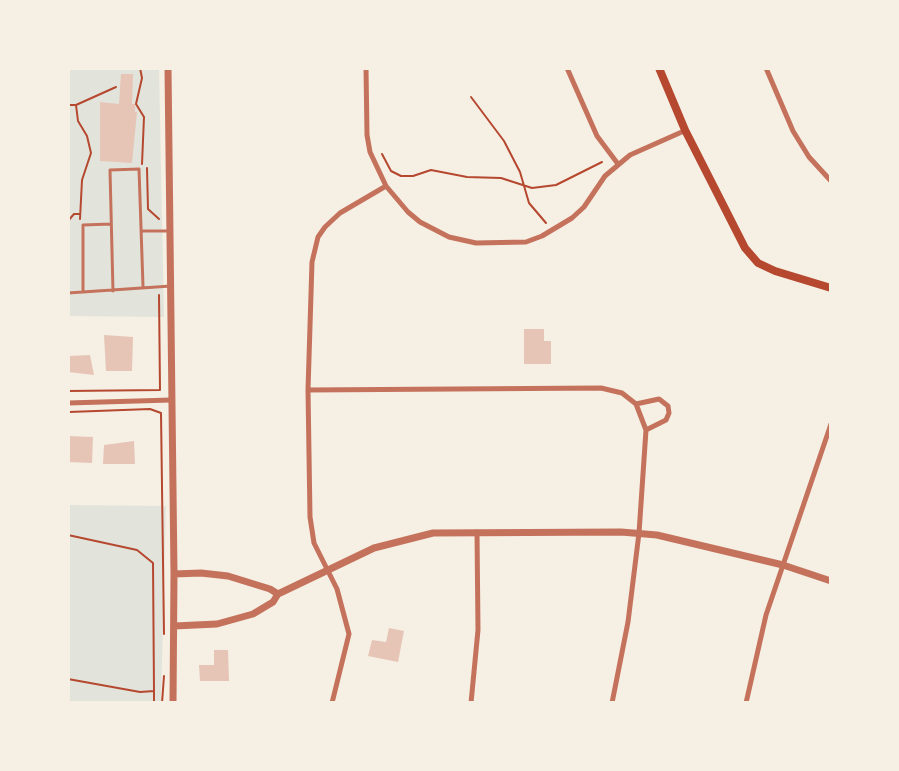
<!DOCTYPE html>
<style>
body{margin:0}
#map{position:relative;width:899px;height:771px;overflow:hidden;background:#f6efe4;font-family:"Fira Sans",sans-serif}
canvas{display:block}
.frame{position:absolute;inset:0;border:70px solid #f6efe4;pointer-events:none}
</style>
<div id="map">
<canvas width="899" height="771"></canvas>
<div class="frame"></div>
</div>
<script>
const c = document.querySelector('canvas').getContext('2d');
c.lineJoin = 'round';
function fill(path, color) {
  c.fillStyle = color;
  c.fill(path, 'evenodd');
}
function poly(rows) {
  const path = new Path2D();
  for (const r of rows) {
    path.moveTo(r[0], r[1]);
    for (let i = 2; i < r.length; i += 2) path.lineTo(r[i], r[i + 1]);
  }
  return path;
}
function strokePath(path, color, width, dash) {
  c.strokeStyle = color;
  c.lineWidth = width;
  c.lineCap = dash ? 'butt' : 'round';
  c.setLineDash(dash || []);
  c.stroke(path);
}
const green = poly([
 [68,68,159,68,164,317,68,316],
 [68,505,166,506,161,703,68,703]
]);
const building = poly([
 [121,74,133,74,132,104,135,104,135,112,137,112,132,163,100,161,100,102,119,104],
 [524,329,544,329,544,341,551,341,551,364,524,364],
 [104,335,133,337,132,371,106,371],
 [90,355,94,375,68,372,68,356],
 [68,436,93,437,92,463,68,462],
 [134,441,135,464,103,464,104,445],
 [389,628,404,631,398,662,368,656,372,640,386,642],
 [214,650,228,650,229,681,200,681,199,665,214,665]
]);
const path = poly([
 [140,68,142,78,136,104,144,117,142,164],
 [471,97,504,141,520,172,529,203,546,223],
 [68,105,76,105,116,87],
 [76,105,78,121,87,136,91,153,82,180,80,219],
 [382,154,391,171,401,176,413,176,431,170,467,177,501,178,532,188,556,185,602,162],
 [147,168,148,209,159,219],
 [68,221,74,214,80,214],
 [68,391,160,390,159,295],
 [69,412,150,409,161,413,164,634],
 [68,535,137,550,153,563,154,691,140,692,68,679],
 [154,703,154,692],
 [162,703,164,676]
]);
const service = poly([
 [142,231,170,231],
 [113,291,110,170,139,169,143,286],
 [83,292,83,225,111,224],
 [68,293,171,286]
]);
const minor = poly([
 [366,68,367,135,370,152,386,186,408,212,420,222,449,237,476,243,526,242,542,236,572,218,584,207,605,176,630,155,684,131],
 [567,68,597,136,618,164],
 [766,68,793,131,809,157,831,181],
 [308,390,601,388,622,393,636,404,646,430,639,533,628,622,612,703],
 [68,403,171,400],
 [636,404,659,399,668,406,669,413,666,420,646,430],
 [332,703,349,634,337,589,314,543,310,517,308,390,312,262,318,237,325,227,340,213,386,186],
 [471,703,478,630,477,532],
 [746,703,766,615,831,424]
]);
const tertiary = poly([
 [168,68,174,574,173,703],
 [174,574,201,573,228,576,270,589,278,594],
 [174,626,217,624,253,614,273,602,278,594,374,548,433,533,621,532,657,535,783,565,831,581]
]);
const secondary = poly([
 [659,68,685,130,745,248,758,263,775,271,831,288]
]);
fill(green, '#e2e4dc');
fill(building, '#e6c5b7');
strokePath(path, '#b5482f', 2);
strokePath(service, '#c5725c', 3);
strokePath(minor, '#c5725c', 5);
strokePath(tertiary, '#c5725c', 7);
strokePath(secondary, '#b5482f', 8);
</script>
